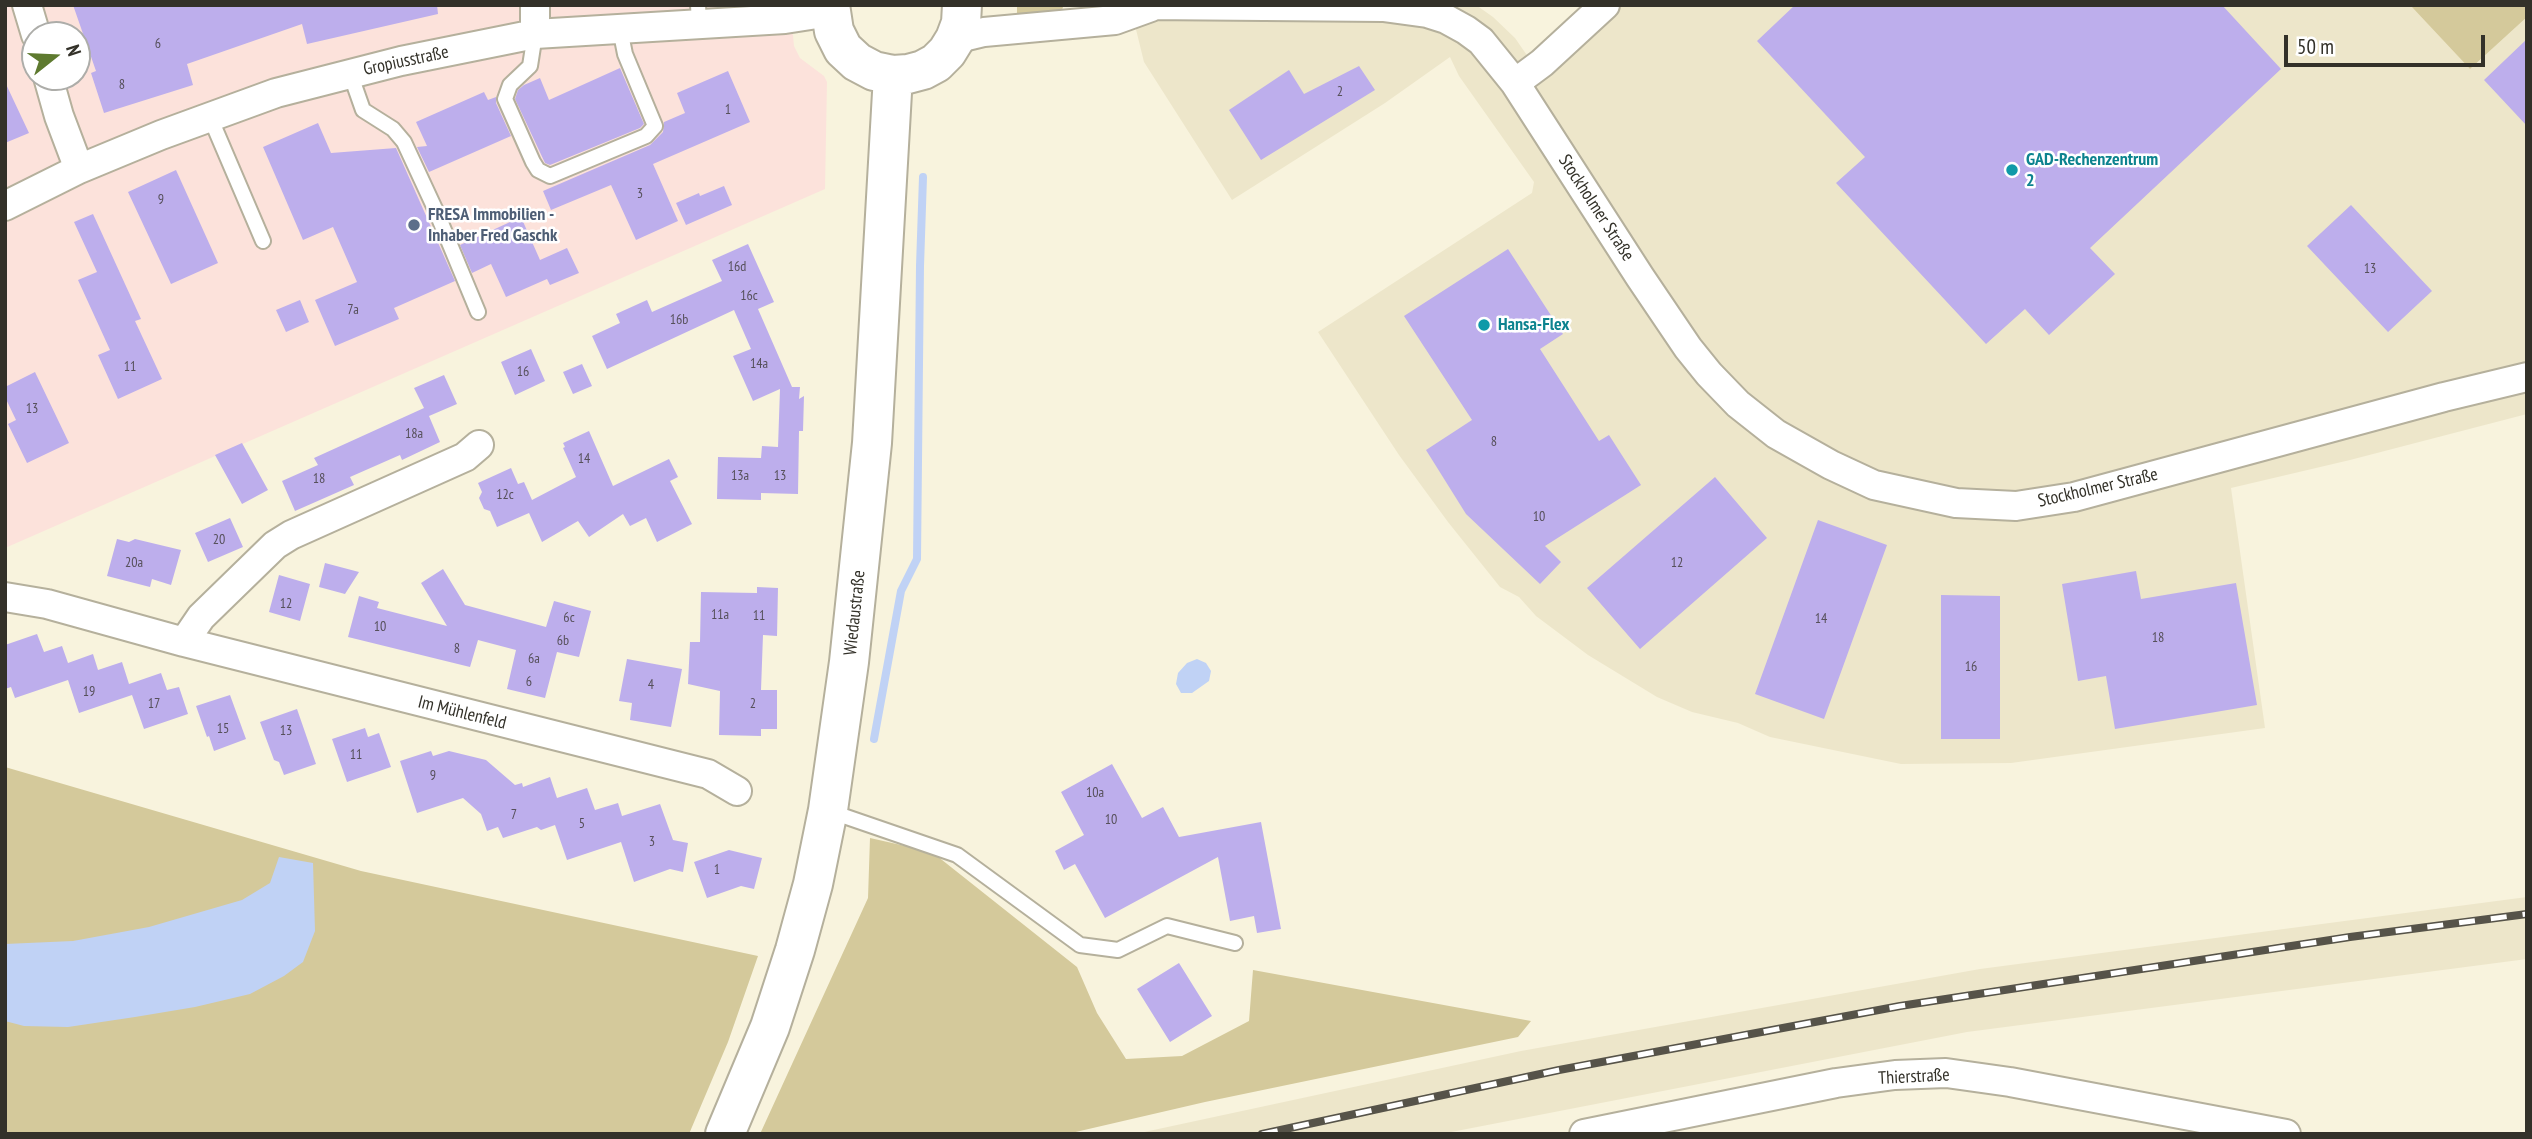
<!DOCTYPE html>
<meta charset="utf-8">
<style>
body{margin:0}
#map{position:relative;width:2532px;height:1139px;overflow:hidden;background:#f8f3dd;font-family:"PT Sans Narrow",sans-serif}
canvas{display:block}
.frame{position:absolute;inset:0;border:7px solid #333129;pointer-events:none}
.north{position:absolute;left:21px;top:21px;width:70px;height:70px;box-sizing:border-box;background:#fff;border:2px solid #adada9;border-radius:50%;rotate:72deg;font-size:19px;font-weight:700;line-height:28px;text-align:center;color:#333129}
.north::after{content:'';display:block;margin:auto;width:24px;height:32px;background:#5e7a2f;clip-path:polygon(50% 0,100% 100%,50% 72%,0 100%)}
.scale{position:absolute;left:2284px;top:35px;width:201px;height:32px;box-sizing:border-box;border:4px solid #333129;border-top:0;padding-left:9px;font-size:21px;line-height:24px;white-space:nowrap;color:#333129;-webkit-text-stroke:5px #fff;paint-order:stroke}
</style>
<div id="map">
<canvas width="2532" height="1139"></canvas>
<div class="frame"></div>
<div class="north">N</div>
<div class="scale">50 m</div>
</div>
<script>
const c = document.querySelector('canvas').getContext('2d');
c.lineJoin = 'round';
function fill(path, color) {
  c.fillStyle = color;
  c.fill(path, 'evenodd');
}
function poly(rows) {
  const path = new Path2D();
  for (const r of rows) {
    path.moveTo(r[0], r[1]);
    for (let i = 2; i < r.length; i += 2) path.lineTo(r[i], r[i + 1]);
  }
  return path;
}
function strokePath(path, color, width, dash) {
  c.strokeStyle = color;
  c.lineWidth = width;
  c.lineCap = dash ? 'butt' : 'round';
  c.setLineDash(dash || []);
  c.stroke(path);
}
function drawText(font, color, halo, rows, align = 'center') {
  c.font = font + ' "PT Sans Narrow",sans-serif';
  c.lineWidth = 5;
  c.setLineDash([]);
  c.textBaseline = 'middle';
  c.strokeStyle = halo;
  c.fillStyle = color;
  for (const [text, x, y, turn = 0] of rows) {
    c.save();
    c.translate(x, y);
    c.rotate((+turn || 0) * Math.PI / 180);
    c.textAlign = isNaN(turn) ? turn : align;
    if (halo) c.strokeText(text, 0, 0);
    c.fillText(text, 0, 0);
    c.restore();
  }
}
const commercial = poly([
 [5,5,790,5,794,46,800,58,824,76,827,82,825,189,5,548],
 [35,35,77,35,77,77,35,77]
]);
const built = poly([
 [1130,5,1476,5,1493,17,1515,38,1542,77,1619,5,2410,5,2470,69,2527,17,2527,414,2350,460,2231,488,2265,728,2011,763,1901,764,1770,737,1738,723,1692,712,1657,697,1588,655,1536,616,1519,597,1500,587,1448,522,1399,455,1318,332,1532,193,1534,182,1459,76,1450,57,1385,103,1232,200,1144,62],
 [2527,897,2527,959,1967,1032,1441,1134,1135,1134,1521,1051,1980,969]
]);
const green = poly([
 [1017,5,1062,5,1063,8,1057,14,1017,14],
 [2410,5,2527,5,2527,17,2470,69],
 [5,767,361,871,758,956,728,1042,689,1134,5,1134],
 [870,838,932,852,1077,967,1097,1013,1126,1059,1182,1056,1249,1021,1253,970,1531,1021,1518,1037,1205,1102,1067,1134,760,1134,868,898]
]);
const water = poly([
 [1197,659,1206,663,1211,671,1209,681,1192,693,1181,693,1176,684,1178,673,1187,663],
 [279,857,313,863,315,931,303,962,284,976,250,994,195,1007,135,1017,68,1027,24,1026,5,1021,5,944,73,941,149,927,242,900,270,883]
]);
const stream = poly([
 [874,739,901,591,917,559,920,266,923,177]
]);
const building = poly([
 [73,5,437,5,438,14,307,44,302,24,187,64,193,85,104,113,91,73,96,71],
 [1795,5,2222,5,2281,69,2090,248,2115,274,2049,335,2025,309,1986,344,1836,183,1865,157,1757,41],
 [2527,39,2527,126,2484,80],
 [1359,66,1375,90,1261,160,1229,110,1289,70,1304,94],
 [620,68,644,124,640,128,550,165,545,163,515,99,518,90,524,85,540,78,549,100],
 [728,71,750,122,653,164,678,221,636,240,611,185,551,210,543,191,650,145,663,132,664,122,685,113,677,93],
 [5,82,29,133,5,143],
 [484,92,488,100,496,97,496,103,511,136,429,172,417,147,427,146,416,122],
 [318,123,331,153,396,148,455,281,394,308,399,319,335,346,315,300,357,282,333,227,303,240,263,147],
 [176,170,218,263,171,284,128,192],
 [724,186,732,205,686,225,676,203,699,193,700,196],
 [2351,205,2432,291,2388,332,2307,246],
 [93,214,141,319,135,321,162,379,118,399,98,355,110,350,78,280,97,272,74,222],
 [521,217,540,260,567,248,579,273,550,285,547,279,506,297,491,264,472,273,460,245],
 [748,244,774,302,758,309,792,387,800,387,799,399,804,396,803,431,799,431,798,494,761,493,761,500,717,499,718,457,761,458,762,446,778,447,780,389,753,401,733,356,751,349,734,310,607,369,592,336,620,323,616,314,647,300,652,312,722,281,712,260],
 [1508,249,1563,334,1540,349,1599,441,1609,435,1641,485,1545,546,1561,562,1540,584,1466,514,1426,450,1472,420,1404,316],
 [300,300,309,322,286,332,276,310],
 [531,349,545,381,515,395,501,362],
 [582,364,592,386,573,394,563,372],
 [35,372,69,443,27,463,8,424,16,420,5,397,5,387],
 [444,375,457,404,429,416,440,442,402,460,400,455,350,477,354,485,295,511,282,481,318,465,314,458,424,408,414,388],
 [589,431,613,486,669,459,678,477,670,481,692,524,657,542,646,518,630,526,623,514,589,537,578,521,542,542,529,513,497,527,490,511,484,509,479,498,482,492,478,483,511,468,518,484,524,482,532,500,576,477,563,448,565,447,563,443],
 [242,443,268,490,242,504,215,455],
 [1715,477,1767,538,1640,649,1587,588],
 [230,518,243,547,208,562,195,533],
 [1818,520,1887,545,1824,719,1755,694],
 [117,539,129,542,135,539,181,550,171,585,152,579,150,587,107,576],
 [325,563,359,572,345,594,319,587],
 [443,569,465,605,546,627,554,601,591,611,579,657,557,652,545,698,507,689,516,650,478,640,470,667,348,637,359,596,379,602,377,608,447,626,421,583],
 [2136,571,2141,599,2236,583,2257,705,2115,729,2106,676,2078,681,2062,584],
 [279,575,310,584,300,621,269,612],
 [757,587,778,588,777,636,763,635,761,690,777,690,777,729,761,729,761,736,719,735,720,691,688,684,690,642,700,642,701,592,757,593],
 [1941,595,2000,596,2000,739,1941,739],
 [37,634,44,652,62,646,68,663,93,654,98,670,122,662,129,684,161,673,167,690,179,687,188,714,144,729,132,695,79,713,68,680,15,698,11,687,5,689,5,645],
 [627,659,682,669,671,727,630,720,632,703,619,701],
 [230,695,246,739,214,751,209,736,207,737,196,706],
 [297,709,316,764,284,775,279,762,274,760,260,722],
 [365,728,368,737,379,733,391,767,347,782,332,739],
 [431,751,433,756,449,751,486,760,515,785,522,783,523,787,550,777,557,798,587,788,595,810,618,803,622,816,660,804,673,840,688,843,683,872,670,869,634,882,621,842,567,860,555,825,541,830,537,827,503,838,498,827,487,831,481,814,463,798,417,813,400,761],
 [1112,764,1142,818,1163,807,1179,837,1261,822,1281,929,1257,933,1254,916,1230,921,1218,857,1105,918,1075,864,1064,870,1055,851,1084,835,1061,792],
 [729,850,762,858,754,889,741,886,707,898,694,862],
 [1179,963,1212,1016,1170,1042,1137,989]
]);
const lane = poly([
 [698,5,699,23],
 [535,34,530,66,510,85,505,99,533,162,538,170,550,176,646,136,655,126,625,54,620,29],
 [350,73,363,110,393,129,404,142,436,211,478,312],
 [210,117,263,241],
 [829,811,957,855,1080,945,1118,950,1167,926,1235,943]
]);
const street = poly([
 [27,5,36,35],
 [1146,5,1383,7,1427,13,1446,19,1466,30,1481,41,1515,83,1640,277,1688,348,1709,374,1738,404,1776,434,1831,465,1874,485,1956,503,2016,506,2074,497,2444,397,2527,377],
 [535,34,535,5],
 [955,39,984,32,1115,20,1151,7],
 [48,77,59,116,79,169],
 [1515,83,1542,63,1605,5],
 [5,206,79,169,161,135,276,93,401,61,535,34,785,19,830,12],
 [5,597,47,604,184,642,708,774,737,791],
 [184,642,201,617,275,545,291,535,465,457,479,445],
 [1584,1134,1836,1083,1895,1075,1946,1073,2010,1082,2286,1134]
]);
const secondary = poly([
 [830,5,834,31,843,49,857,62,874,71,893,75,908,74,923,70,936,63,947,52,955,39,961,23,962,5],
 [725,1134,770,1027,795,950,813,884,828,810,849,662,872,443,893,75]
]);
const rail = poly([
 [1262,1134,1559,1070,1900,1006,2350,937,2527,914]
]);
const markers = [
 [2012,170,7,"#0f9aa8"],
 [414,225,7,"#5c6f8a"],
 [1484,325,7,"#0f9aa8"]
];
const numberNames = [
 ["6",158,44],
 ["8",122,85],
 ["2",1340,92],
 ["1",728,110],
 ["3",640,194],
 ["9",161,200],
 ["16d",737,267],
 ["13",2370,269],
 ["16c",749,296],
 ["7a",353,310],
 ["16b",679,320],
 ["14a",759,364],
 ["11",130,367],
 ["16",523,372],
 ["13",32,409],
 ["18a",414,434],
 ["8",1494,442],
 ["14",584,459],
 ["13a",740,476],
 ["13",780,476],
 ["18",319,479],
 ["12c",505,495],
 ["10",1539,517],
 ["20",219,540],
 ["20a",134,563],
 ["12",1677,563],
 ["12",286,604],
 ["11a",720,615],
 ["11",759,616],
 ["6c",569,618],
 ["14",1821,619],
 ["10",380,627],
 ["18",2158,638],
 ["6b",563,641],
 ["8",457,649],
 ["6a",534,659],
 ["16",1971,667],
 ["6",529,682],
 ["4",651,685],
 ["19",89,692],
 ["17",154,704],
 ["2",753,704],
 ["15",223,729],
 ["13",286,731],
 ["11",356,755],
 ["9",433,776],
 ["10a",1095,793],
 ["7",514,815],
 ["10",1111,820],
 ["5",582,824],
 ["3",652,842],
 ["1",717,870]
];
const streetNames = [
 ["Gropiusstraße",406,61,-12],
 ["Stockholmer Straße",1596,208,57],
 ["Stockholmer Straße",2098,488,-13],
 ["Wiedaustraße",855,613,-84],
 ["Im Mühlenfeld",462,713,14],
 ["Thierstraße",1914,1077,-3]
];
const cultureNames = [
 ["GAD-Rechenzentrum",2026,160],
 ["2",2026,181],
 ["Hansa-Flex",1498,325]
];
const serviceNames = [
 ["FRESA Immobilien -",428,215],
 ["Inhaber Fred Gaschk",428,236]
];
fill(commercial, '#fce2db');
fill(built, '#ede6ca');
fill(green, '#d4c99b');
fill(water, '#c0d2f5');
strokePath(stream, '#c0d2f5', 8);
fill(building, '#bdaeec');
strokePath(lane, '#b5b09c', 18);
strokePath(street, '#b5b09c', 32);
strokePath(secondary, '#b5b09c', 42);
strokePath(lane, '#fff', 14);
strokePath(street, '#fff', 28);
strokePath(secondary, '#fff', 38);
strokePath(rail, '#565349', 8);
strokePath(rail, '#fff', 5, [16]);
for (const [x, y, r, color] of markers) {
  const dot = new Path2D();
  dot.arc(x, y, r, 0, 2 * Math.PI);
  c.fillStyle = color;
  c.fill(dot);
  strokePath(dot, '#fff', 2.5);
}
drawText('14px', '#56505a', null, numberNames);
drawText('18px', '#333129', '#fff', streetNames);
drawText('bold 18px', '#0d838f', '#fff', cultureNames, 'left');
drawText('bold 18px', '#4e5e75', '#fff', serviceNames, 'left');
</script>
